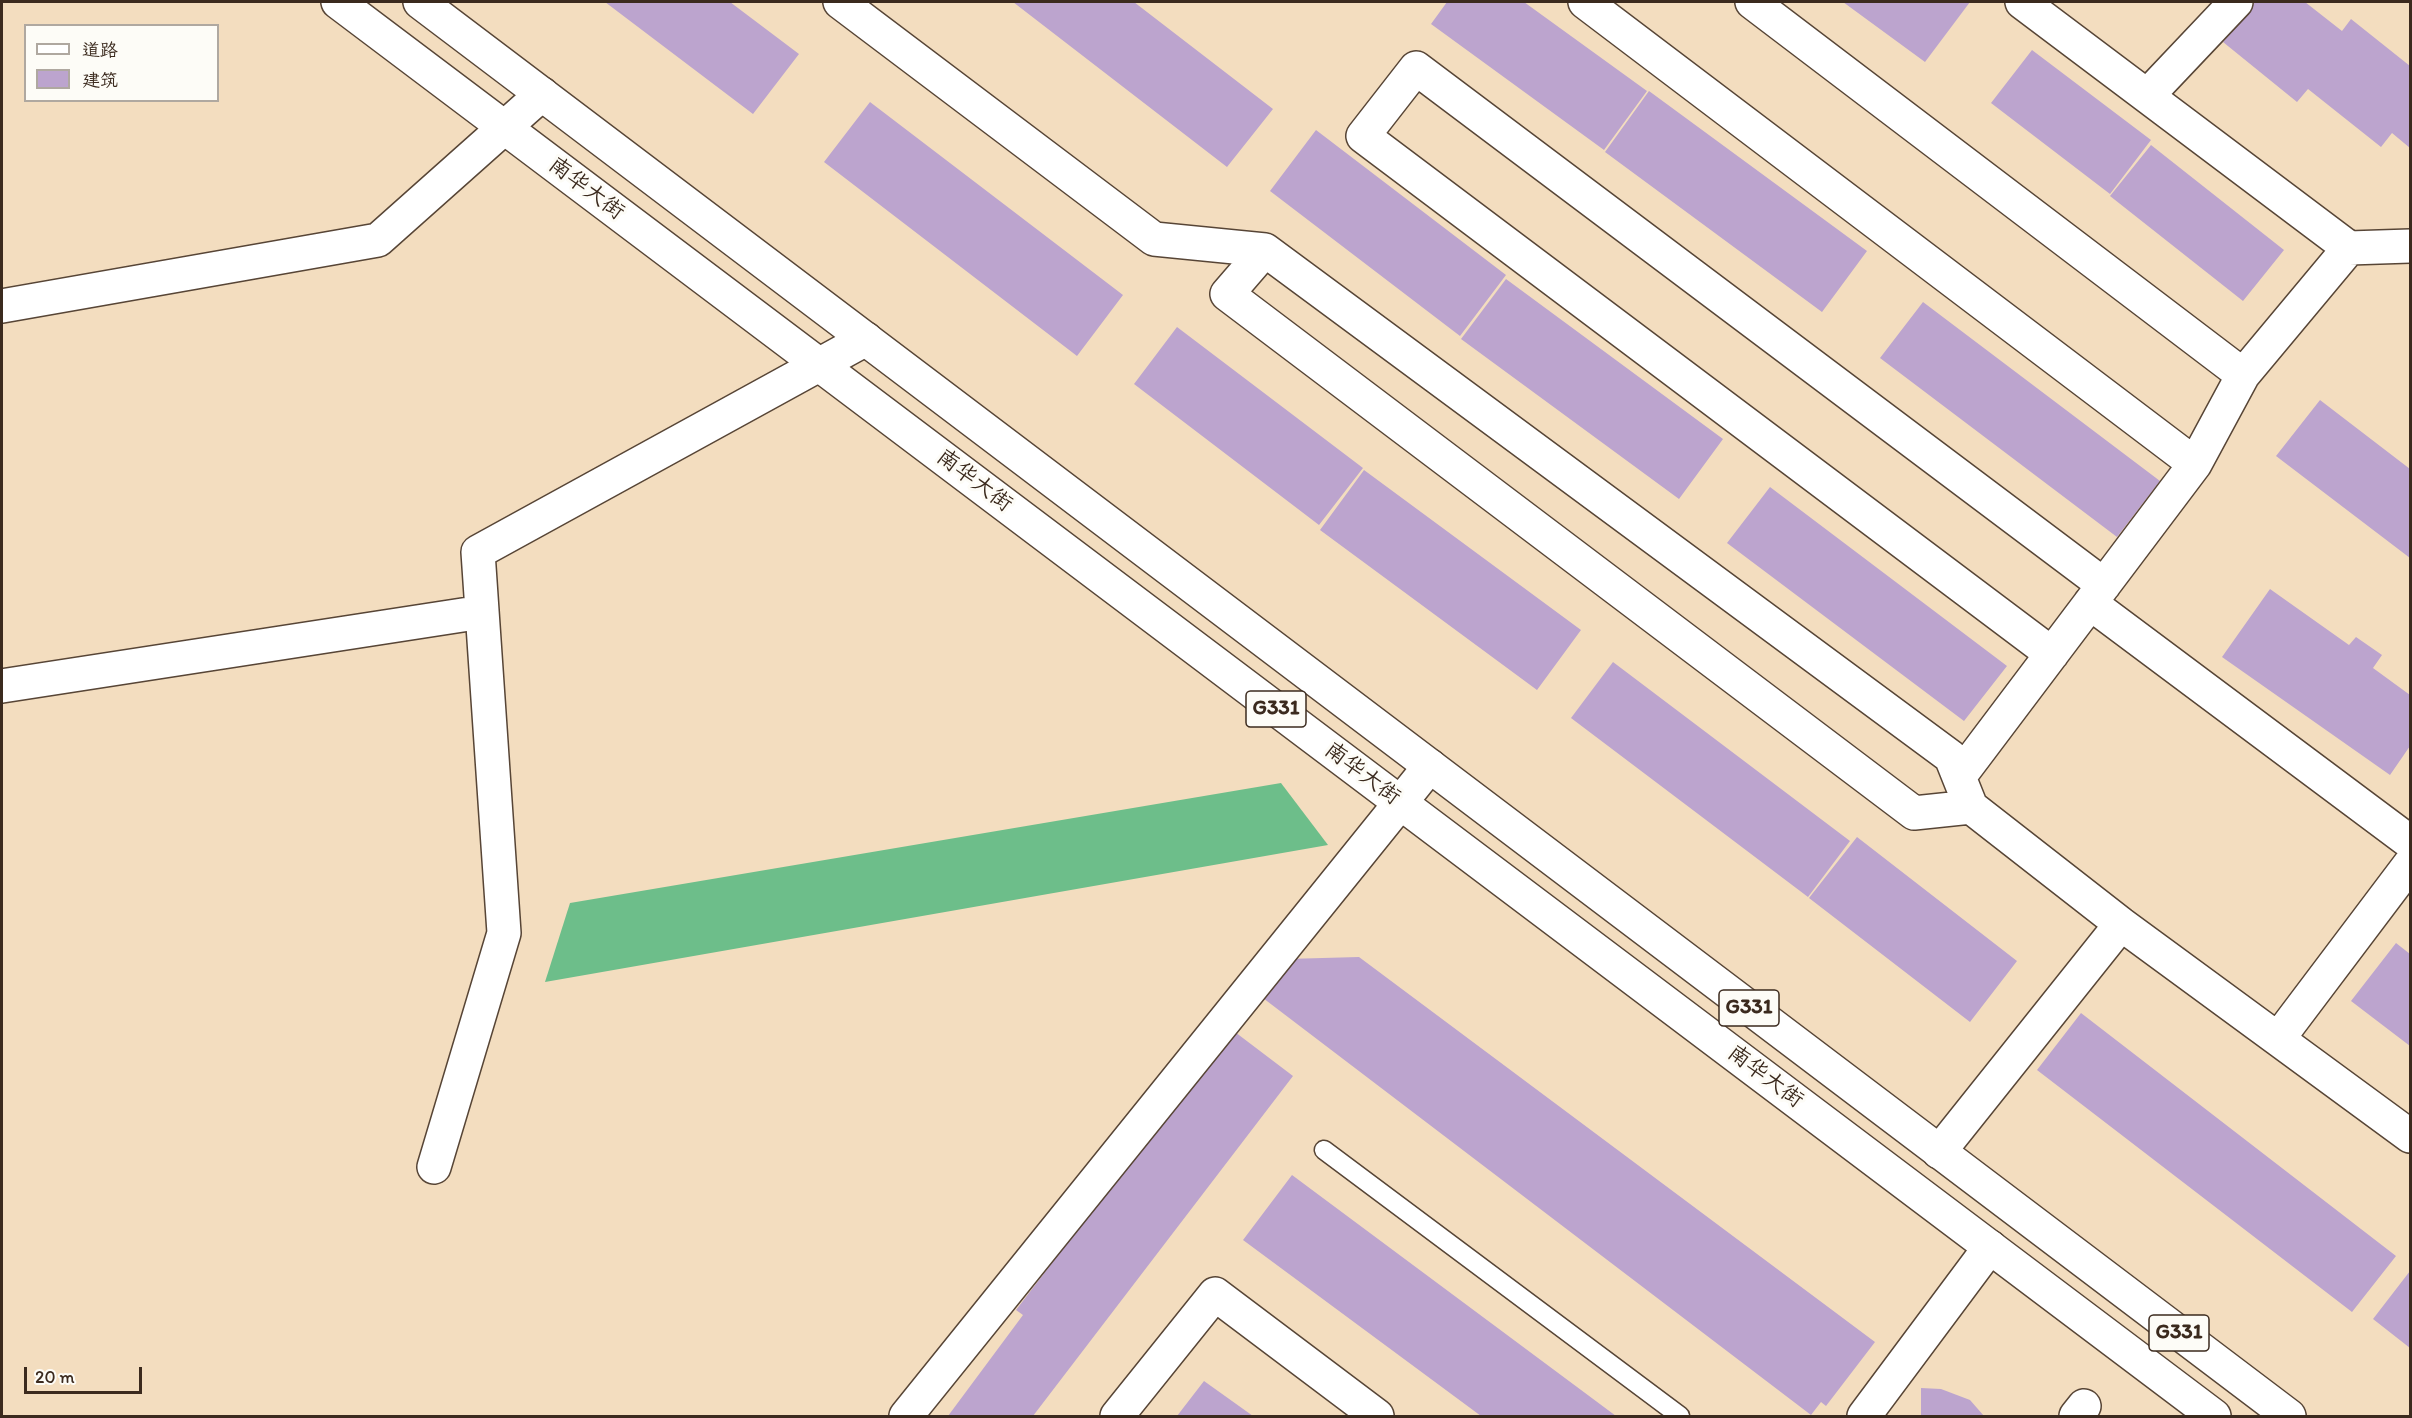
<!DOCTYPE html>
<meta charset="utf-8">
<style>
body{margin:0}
#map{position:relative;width:2412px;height:1418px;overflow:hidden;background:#f3ddbf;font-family:Itim,"LXGW WenKai TC",sans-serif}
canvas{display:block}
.frame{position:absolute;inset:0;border:3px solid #3b2a1e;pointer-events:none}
.legend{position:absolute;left:24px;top:24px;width:195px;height:78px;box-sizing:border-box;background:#fdfcf7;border:2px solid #afa8a0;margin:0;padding:8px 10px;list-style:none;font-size:18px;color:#3b2a1e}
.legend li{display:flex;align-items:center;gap:12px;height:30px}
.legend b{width:30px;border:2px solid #afa8a0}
.scale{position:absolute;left:24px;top:1367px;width:118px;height:27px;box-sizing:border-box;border:3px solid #3b2a1e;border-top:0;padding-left:8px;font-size:18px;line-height:21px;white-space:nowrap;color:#3b2a1e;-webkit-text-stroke:4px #fdfcf7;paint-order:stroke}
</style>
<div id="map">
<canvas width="2412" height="1418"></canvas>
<div class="frame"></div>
<ul class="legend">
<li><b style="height:8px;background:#fff"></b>道路</li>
<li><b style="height:16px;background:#bca4ce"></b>建筑</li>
</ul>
<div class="scale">20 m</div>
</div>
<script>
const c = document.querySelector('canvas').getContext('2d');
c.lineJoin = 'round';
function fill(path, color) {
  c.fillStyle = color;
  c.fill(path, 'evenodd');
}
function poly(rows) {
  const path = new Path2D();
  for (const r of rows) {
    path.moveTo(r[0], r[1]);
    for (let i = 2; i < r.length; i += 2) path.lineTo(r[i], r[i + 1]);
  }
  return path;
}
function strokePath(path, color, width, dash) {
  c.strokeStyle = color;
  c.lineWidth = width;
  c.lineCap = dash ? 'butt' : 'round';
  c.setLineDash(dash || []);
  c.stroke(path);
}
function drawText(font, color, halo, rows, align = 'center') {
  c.font = font + ' Itim,"LXGW WenKai TC",sans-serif';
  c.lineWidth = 6;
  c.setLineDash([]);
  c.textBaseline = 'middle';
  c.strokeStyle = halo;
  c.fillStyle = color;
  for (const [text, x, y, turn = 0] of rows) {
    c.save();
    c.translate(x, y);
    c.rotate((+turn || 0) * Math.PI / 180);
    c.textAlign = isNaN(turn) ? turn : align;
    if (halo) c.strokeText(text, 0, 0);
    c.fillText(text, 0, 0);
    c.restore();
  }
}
const forest = poly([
 [1281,783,1328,845,545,982,570,903]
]);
const building = poly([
 [605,2,730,2,799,54,753,114],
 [1013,2,1134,2,1273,109,1227,167],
 [1447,2,1524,2,1647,91,1604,150,1431,24],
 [1843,2,1970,2,1925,62],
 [2255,2,2305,2,2342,31,2351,19,2410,66,2410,148,2392,133,2381,147,2308,89,2297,102,2223,42],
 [2032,50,2151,140,2110,194,1991,103],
 [1649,91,1867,251,1822,312,1605,152],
 [870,102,1123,295,1077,356,824,162],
 [1316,130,1506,275,1460,336,1270,191],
 [2151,145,2284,250,2243,301,2110,196],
 [1506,279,1723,439,1679,499,1461,339],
 [1923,302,2160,481,2117,537,1880,358],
 [1177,327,1363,468,1319,525,1134,384],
 [2320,400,2410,469,2410,558,2276,456],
 [1364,470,1581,630,1537,690,1320,530],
 [1770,487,2007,666,1964,721,1727,543],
 [2270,589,2349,645,2356,637,2382,655,2373,668,2410,695,2410,746,2390,775,2222,657],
 [1613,662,1850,841,1808,897,1571,718],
 [1857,837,2017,961,1970,1022,1809,898],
 [2396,943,2410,954,2410,1046,2351,1001],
 [1359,957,1875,1342,1826,1406,1821,1402,1811,1415,1259,995,1286,959],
 [2081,1013,2396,1256,2352,1312,2037,1070],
 [1231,1029,1293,1076,1033,1416,948,1416,1023,1315,1016,1310],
 [1292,1175,1616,1416,1481,1416,1243,1240],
 [2410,1271,2410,1348,2373,1319],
 [1204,1381,1253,1416,1177,1416],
 [1921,1388,1941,1389,1970,1400,1984,1416,1921,1416]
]);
const lane = poly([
 [1324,1150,1680,1416]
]);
const street = poly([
 [840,2,1154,239,1265,250],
 [1585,2,2195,464],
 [1752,2,2243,375],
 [2022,2,2349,248],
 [2147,96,2236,2],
 [2,306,378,240,542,94],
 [2090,603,2410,842],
 [2052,654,1363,136,1416,68,2104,585],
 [2,686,482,612],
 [1959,777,2195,464,2243,375,2349,248,2410,246],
 [1971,807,1914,813,1227,294,1265,250,1951,757,1971,807,2121,924,2410,1136],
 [2278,1039,2410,864],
 [1939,1152,2121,924],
 [434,1167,504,933,478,552,866,339],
 [906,1416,1430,766],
 [1117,1416,1215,1294,1377,1416],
 [1864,1416,1990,1247],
 [2076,1416,2084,1406]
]);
const highway = poly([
 [338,2,2214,1416],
 [420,2,2289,1416]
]);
const shields = [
 [1276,709,60],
 [1749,1008,60],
 [2179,1333,60]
];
const shieldNames = [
 ["G331",1276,709],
 ["G331",1749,1008],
 ["G331",2179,1333]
];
const streetNames = [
 ["南华大街",586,189,37],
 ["南华大街",974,481,37],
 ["南华大街",1362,774,37],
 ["南华大街",1765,1077,37]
];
fill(forest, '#6dbe8a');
fill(building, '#bca4ce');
strokePath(lane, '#574536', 21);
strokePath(street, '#574536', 36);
strokePath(highway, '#574536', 36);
strokePath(lane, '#fff', 18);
strokePath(street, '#fff', 33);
strokePath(highway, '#fff', 33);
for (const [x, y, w] of shields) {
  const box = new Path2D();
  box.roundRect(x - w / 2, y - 18, w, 36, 4.5);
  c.fillStyle = '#fdfcf7';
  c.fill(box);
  strokePath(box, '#3b2a1e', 1.5);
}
drawText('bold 21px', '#3b2a1e', null, shieldNames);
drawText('22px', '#3b2a1e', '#fdfcf7', streetNames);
</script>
